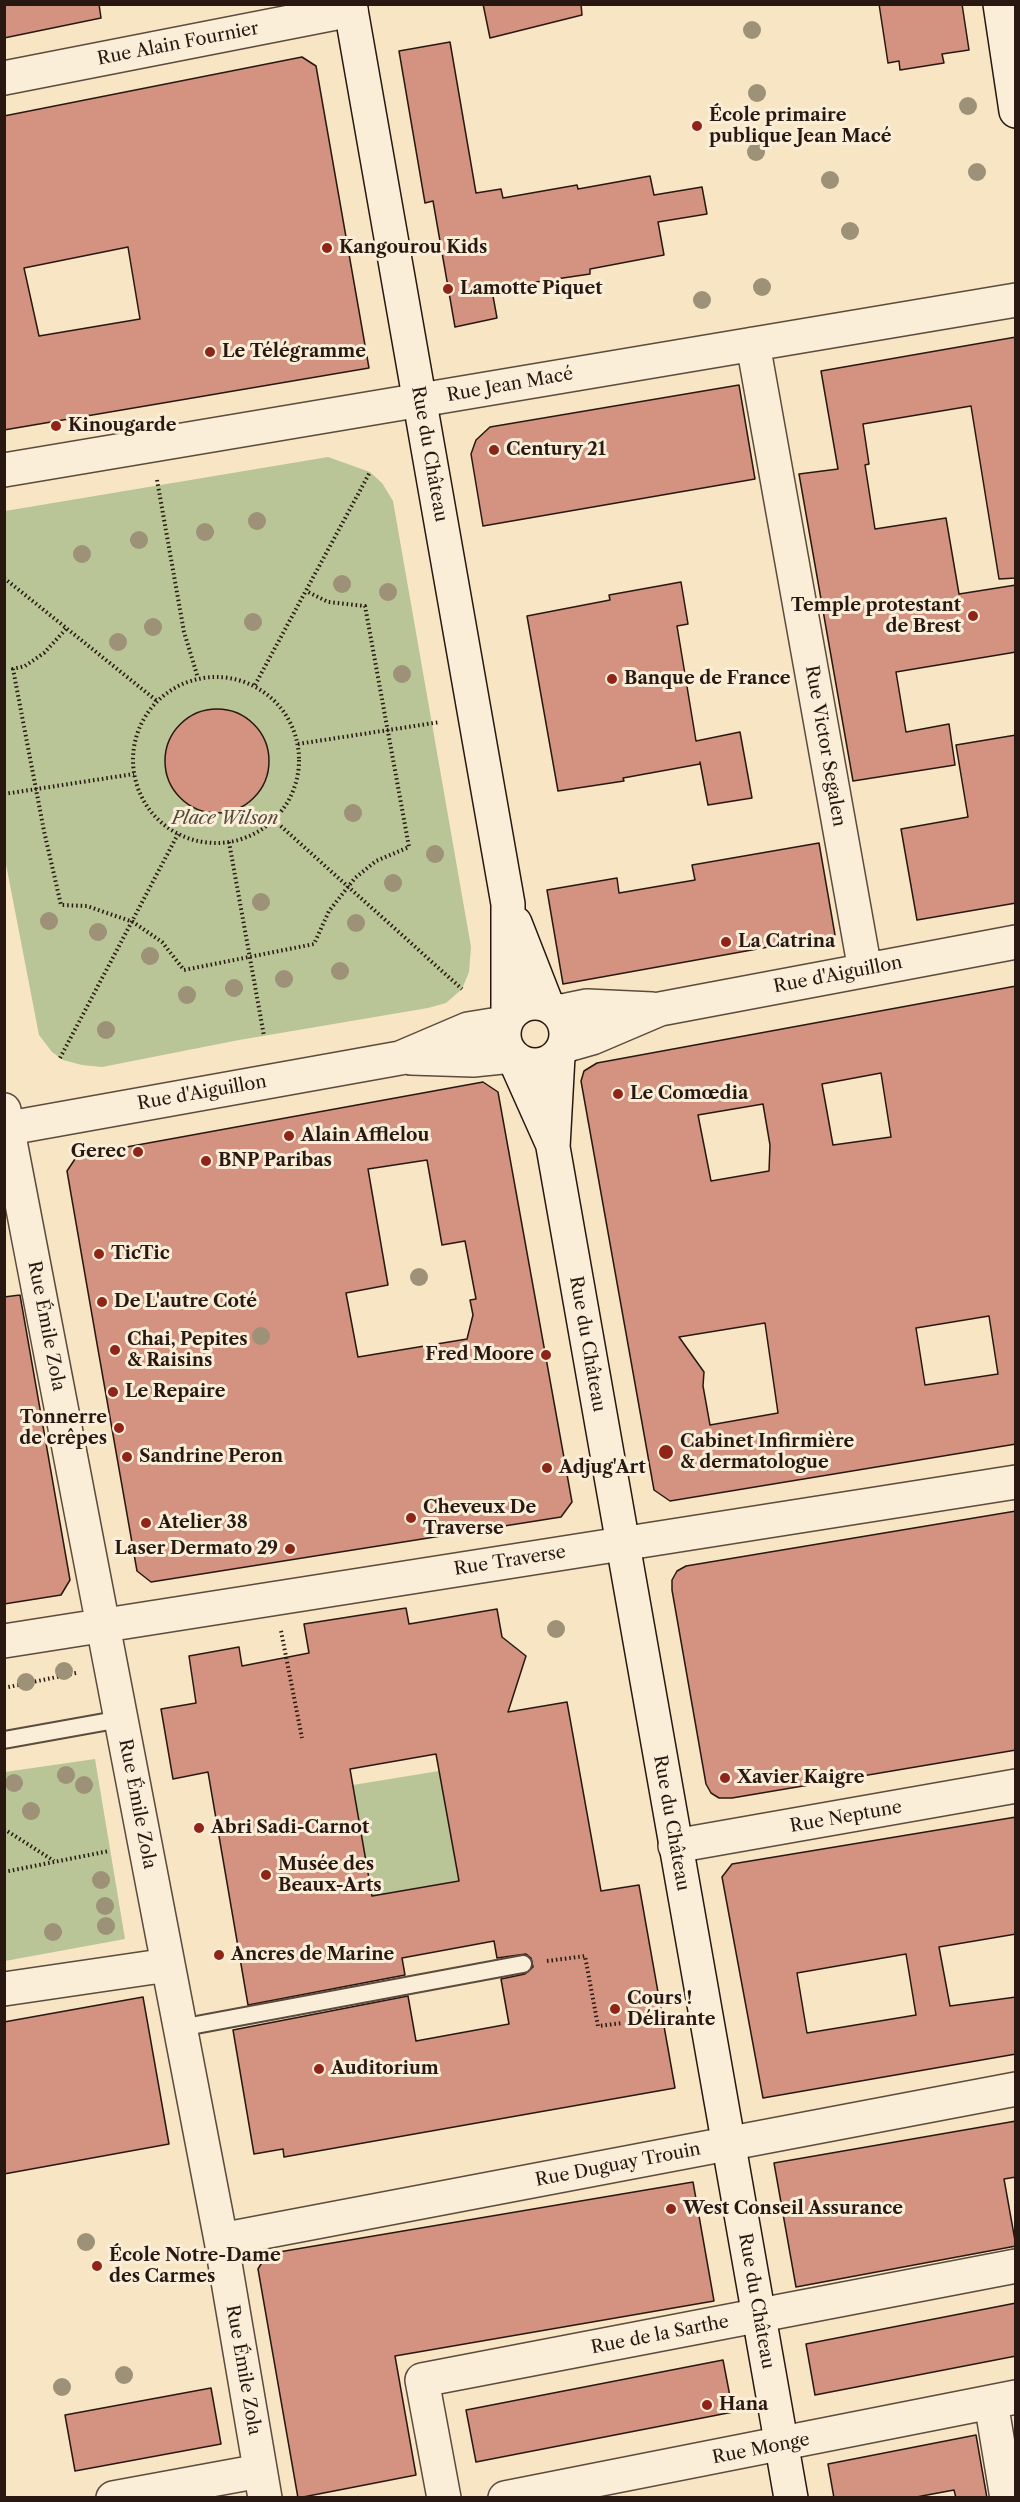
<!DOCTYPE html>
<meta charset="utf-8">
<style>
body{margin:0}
#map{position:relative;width:1020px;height:2502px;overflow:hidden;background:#f7e5c3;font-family:"Libre Caslon Text",serif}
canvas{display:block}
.frame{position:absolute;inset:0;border:6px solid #281811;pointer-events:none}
</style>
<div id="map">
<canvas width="1020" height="2502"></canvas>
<div class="frame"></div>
</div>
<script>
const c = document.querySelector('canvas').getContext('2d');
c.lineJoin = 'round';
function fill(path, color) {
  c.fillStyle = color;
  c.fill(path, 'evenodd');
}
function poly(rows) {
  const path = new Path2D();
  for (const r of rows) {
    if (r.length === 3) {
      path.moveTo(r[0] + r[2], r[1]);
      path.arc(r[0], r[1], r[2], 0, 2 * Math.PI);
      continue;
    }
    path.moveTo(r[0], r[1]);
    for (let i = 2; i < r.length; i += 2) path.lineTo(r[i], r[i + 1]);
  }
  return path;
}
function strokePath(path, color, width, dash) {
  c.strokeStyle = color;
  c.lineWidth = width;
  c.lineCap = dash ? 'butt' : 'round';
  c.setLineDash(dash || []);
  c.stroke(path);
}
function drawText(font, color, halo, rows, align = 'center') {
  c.font = font + ' "Libre Caslon Text",serif';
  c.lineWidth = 6;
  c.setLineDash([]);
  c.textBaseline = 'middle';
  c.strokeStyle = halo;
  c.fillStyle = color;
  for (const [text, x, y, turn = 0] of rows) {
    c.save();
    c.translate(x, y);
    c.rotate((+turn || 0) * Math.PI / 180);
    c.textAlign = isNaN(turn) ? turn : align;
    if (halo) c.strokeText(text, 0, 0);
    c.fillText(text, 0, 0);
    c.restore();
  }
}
const green = poly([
 [328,457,370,472,382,483,393,501,471,947,469,972,462,989,446,1003,428,1008,239,1040,102,1067,82,1065,63,1060,52,1052,39,1035,5,859,5,511],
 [95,1759,125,1939,5,1961,5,1772],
 [439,1771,459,1881,372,1896,353,1785]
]);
const building = poly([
 [4,4,99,4,101,18,4,38,4,4],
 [483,4,581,4,582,15,490,38,483,4],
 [879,4,962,4,969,50,942,54,944,63,900,70,899,61,888,63,879,4],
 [450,42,476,193,501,189,503,198,577,185,578,189,650,176,654,195,702,187,707,214,658,222,664,255,590,269,590,274,529,283,491,285,497,318,455,327,433,201,425,203,399,51,450,42],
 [302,57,316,66,369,368,4,430,4,116,302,57],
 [128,247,140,319,39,336,24,268,128,247],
 [1016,337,1016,578,999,579,971,406,863,424,869,464,865,465,875,529,946,518,959,594,1016,585,1016,652,896,672,906,732,949,724,955,765,853,781,799,474,838,469,821,371,1016,337],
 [739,385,755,479,483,526,471,454,476,440,490,427,739,385],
 [681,582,688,624,677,626,696,741,740,732,752,798,708,805,700,762,700,764,623,778,624,781,558,791,527,616,610,600,609,595,681,582],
 [217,761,52],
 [1016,735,1016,903,917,920,901,829,968,817,956,745,1016,735],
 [819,843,835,935,563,984,547,890,617,878,619,893,695,880,692,865,819,843],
 [1016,986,1016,1444,670,1501,654,1490,581,1081,584,1071,597,1063,1016,986],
 [881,1073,891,1137,833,1145,822,1084,881,1073],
 [763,1104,770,1145,769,1171,711,1181,698,1115,763,1104],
 [989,1316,998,1374,925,1385,916,1328,989,1316],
 [765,1323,778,1413,710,1425,703,1386,704,1372,679,1337,765,1323],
 [483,1082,498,1092,572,1502,561,1517,151,1582,137,1571,96,1338,67,1171,77,1156,483,1082],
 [427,1160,442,1245,465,1241,476,1299,470,1300,473,1315,467,1339,358,1357,346,1293,388,1285,368,1169,427,1160],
 [20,1295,70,1580,61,1595,4,1604,4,1297,20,1295],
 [1016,1511,1016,1750,732,1798,719,1798,711,1793,706,1784,672,1590,672,1580,677,1571,686,1566,1016,1511],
 [406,1608,409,1624,497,1609,502,1637,526,1656,508,1712,567,1702,601,1891,639,1885,675,2088,284,2157,283,2149,254,2154,233,2030,408,1996,416,2041,509,2024,501,1979,525,1974,533,1967,531,1958,526,1954,497,1958,494,1941,402,1958,405,1975,248,2005,208,1772,173,1779,161,1709,196,1703,189,1656,239,1647,242,1666,309,1653,304,1624,406,1608],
 [436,1754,459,1881,372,1896,350,1769,436,1754],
 [1016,1817,1016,1934,939,1947,950,2006,1016,1997,1016,2054,763,2098,722,1877,732,1864,1016,1817],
 [906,1954,916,2015,807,2033,797,1973,906,1954],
 [143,1997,169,2144,4,2174,4,2022,143,1997],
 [1016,2121,1016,2177,1004,2179,1016,2246,796,2287,774,2163,1016,2121],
 [693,2182,714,2301,395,2356,416,2475,298,2498,258,2269,267,2254,693,2182],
 [1016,2303,1016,2356,815,2395,806,2344,1016,2303],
 [723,2360,733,2412,476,2462,466,2410,723,2360],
 [211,2388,221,2444,75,2471,65,2415,211,2388],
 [976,2435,987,2498,956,2498,954,2490,911,2498,834,2498,828,2464,976,2435]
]);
const path = poly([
 [157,480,184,632,198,678],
 [4,578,157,701],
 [66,629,44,653,25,666,13,669,44,831,61,905,87,906,133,922,162,942,184,970,314,944,329,911,355,878,376,861,409,847,365,606,328,602,306,591],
 [216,760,83],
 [255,685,370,472],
 [298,744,440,722],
 [4,794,134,774],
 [274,820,462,989],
 [229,842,264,1036],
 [60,1058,178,834],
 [281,1631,302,1738],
 [4,1688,76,1673],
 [4,1829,54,1861],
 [4,1872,109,1851],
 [547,1961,585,1956,598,2026,623,2023]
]);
const lane = poly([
 [4,1740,121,1719],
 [180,2028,523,1964]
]);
const street = poly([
 [4,78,351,10],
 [753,344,865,970],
 [4,470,1016,300],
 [558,1012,587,1006,652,1009],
 [564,1046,592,1038,660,1009,1016,942],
 [411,1058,473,1060,512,1056],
 [4,1110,221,2240,265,2498],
 [4,1129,400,1058,468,1029,505,1023],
 [4,1641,1016,1482],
 [675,1846,1016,1786],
 [4,1989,168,1965],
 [221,2240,1016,2089],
 [991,2402,1007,2498],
 [113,2498,260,2471],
 [444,2498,422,2380,1016,2266],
 [505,2498,1016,2397]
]);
const secondary = poly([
 [350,4,508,904,508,1017],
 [1000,4,1016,111],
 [515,923,547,1005],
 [535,1034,31],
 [558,1056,553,1147,791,2498],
 [514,1058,552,1143]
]);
const trees = [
 [752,30],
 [757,93],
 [968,106],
 [756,152],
 [977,172],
 [830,180],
 [850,231],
 [762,287],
 [702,300],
 [257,521],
 [205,532],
 [139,540],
 [82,554],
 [342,584],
 [388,592],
 [253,622],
 [153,627],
 [118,642],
 [402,674],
 [353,813],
 [435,854],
 [393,883],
 [261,902],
 [49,921],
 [356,923],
 [98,932],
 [150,956],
 [340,971],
 [284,979],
 [234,988],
 [187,995],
 [106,1030],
 [419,1277],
 [261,1336],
 [556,1629],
 [64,1671],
 [26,1682],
 [66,1775],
 [14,1783],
 [84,1785],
 [31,1811],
 [101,1880],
 [105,1906],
 [106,1926],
 [53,1932],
 [86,2242],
 [124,2375],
 [62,2387]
];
const markers = [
 [697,126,6,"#8f2418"],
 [327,248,6,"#8f2418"],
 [448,289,6,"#8f2418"],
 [210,352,6,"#8f2418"],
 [56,426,6,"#8f2418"],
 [494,450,6,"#8f2418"],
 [973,616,6,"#8f2418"],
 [612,679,6,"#8f2418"],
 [726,942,6,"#8f2418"],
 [618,1094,6,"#8f2418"],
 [289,1136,6,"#8f2418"],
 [138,1152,6,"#8f2418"],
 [206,1161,6,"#8f2418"],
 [99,1254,6,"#8f2418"],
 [102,1302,6,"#8f2418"],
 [115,1350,6,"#8f2418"],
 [546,1355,6,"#8f2418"],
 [113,1392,6,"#8f2418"],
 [119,1428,6,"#8f2418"],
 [666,1452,8,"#8f2418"],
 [127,1457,6,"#8f2418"],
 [547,1468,6,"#8f2418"],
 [411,1518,6,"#8f2418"],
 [146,1523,6,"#8f2418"],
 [290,1549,6,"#8f2418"],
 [725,1778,6,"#8f2418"],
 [199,1828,6,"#8f2418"],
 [266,1875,6,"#8f2418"],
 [219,1955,6,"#8f2418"],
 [615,2009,6,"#8f2418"],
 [319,2069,6,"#8f2418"],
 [671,2209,6,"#8f2418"],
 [97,2266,6,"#8f2418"],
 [707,2405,6,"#8f2418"]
];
const streetNames = [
 ["Rue Alain Fournier",178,44,-11],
 ["Rue Jean Macé",510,385,-10],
 ["Rue du Château",429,454,80],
 ["Rue Victor Segalen",825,746,80],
 ["Rue d'Aiguillon",838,975,-11],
 ["Rue d'Aiguillon",202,1093,-10],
 ["Rue Émile Zola",46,1326,79],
 ["Rue du Château",587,1344,80],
 ["Rue Traverse",510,1561,-9],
 ["Rue Émile Zola",137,1804,79],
 ["Rue Neptune",846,1817,-10],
 ["Rue du Château",671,1823,80],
 ["Rue Duguay Trouin",618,2165,-11],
 ["Rue du Château",756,2301,80],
 ["Rue de la Sarthe",660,2335,-11],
 ["Rue Émile Zola",243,2370,80],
 ["Rue Monge",761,2449,-11]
];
const poiNames = [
 ["École primaire",709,116],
 ["publique Jean Macé",709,137],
 ["Kangourou Kids",339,248],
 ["Lamotte Piquet",460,289],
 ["Le Télégramme",222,352],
 ["Kinougarde",68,426],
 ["Century 21",506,450],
 ["Temple protestant",961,606,"right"],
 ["de Brest",961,627,"right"],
 ["Banque de France",624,679],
 ["La Catrina",738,942],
 ["Le Comœdia",630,1094],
 ["Alain Afflelou",301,1136],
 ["Gerec",126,1152,"right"],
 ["BNP Paribas",218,1161],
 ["TicTic",111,1254],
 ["De L'autre Coté",114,1302],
 ["Chai, Pepites",127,1340],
 ["& Raisins",127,1361],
 ["Fred Moore",534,1355,"right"],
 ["Le Repaire",125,1392],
 ["Tonnerre",107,1418,"right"],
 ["de crêpes",107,1439,"right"],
 ["Cabinet Infirmière",680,1442],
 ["& dermatologue",680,1463],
 ["Sandrine Peron",139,1457],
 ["Adjug'Art",559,1468],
 ["Cheveux De",423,1508],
 ["Traverse",423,1529],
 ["Atelier 38",158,1523],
 ["Laser Dermato 29",278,1549,"right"],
 ["Xavier Kaigre",737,1778],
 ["Abri Sadi-Carnot",211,1828],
 ["Musée des",278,1865],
 ["Beaux-Arts",278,1886],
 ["Ancres de Marine",231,1955],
 ["Cours !",627,1999],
 ["Délirante",627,2020],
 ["Auditorium",331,2069],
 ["West Conseil Assurance",683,2209],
 ["École Notre-Dame",109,2256],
 ["des Carmes",109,2277],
 ["Hana",719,2405]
];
const parkNames = [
 ["Place Wilson",225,819]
];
fill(green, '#b9c596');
fill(building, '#d39380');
strokePath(building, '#281811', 1.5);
strokePath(lane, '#5c4b3e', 20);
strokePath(street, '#5c4b3e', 36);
strokePath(secondary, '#281811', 36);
strokePath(path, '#281811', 4, [1.5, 3]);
strokePath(lane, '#faeed8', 16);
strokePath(street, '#faeed8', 33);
strokePath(secondary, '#faeed8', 33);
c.fillStyle = '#9d9177';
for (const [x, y] of trees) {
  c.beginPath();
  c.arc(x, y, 9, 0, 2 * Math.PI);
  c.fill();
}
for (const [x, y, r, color] of markers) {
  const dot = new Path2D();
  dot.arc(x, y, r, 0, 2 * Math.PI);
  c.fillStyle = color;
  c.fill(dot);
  strokePath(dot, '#faeed8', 2);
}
drawText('18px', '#281811', '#faeed8', streetNames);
drawText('bold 18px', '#281811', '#faeed8', poiNames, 'left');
drawText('italic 18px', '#544c39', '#faeed8', parkNames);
</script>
